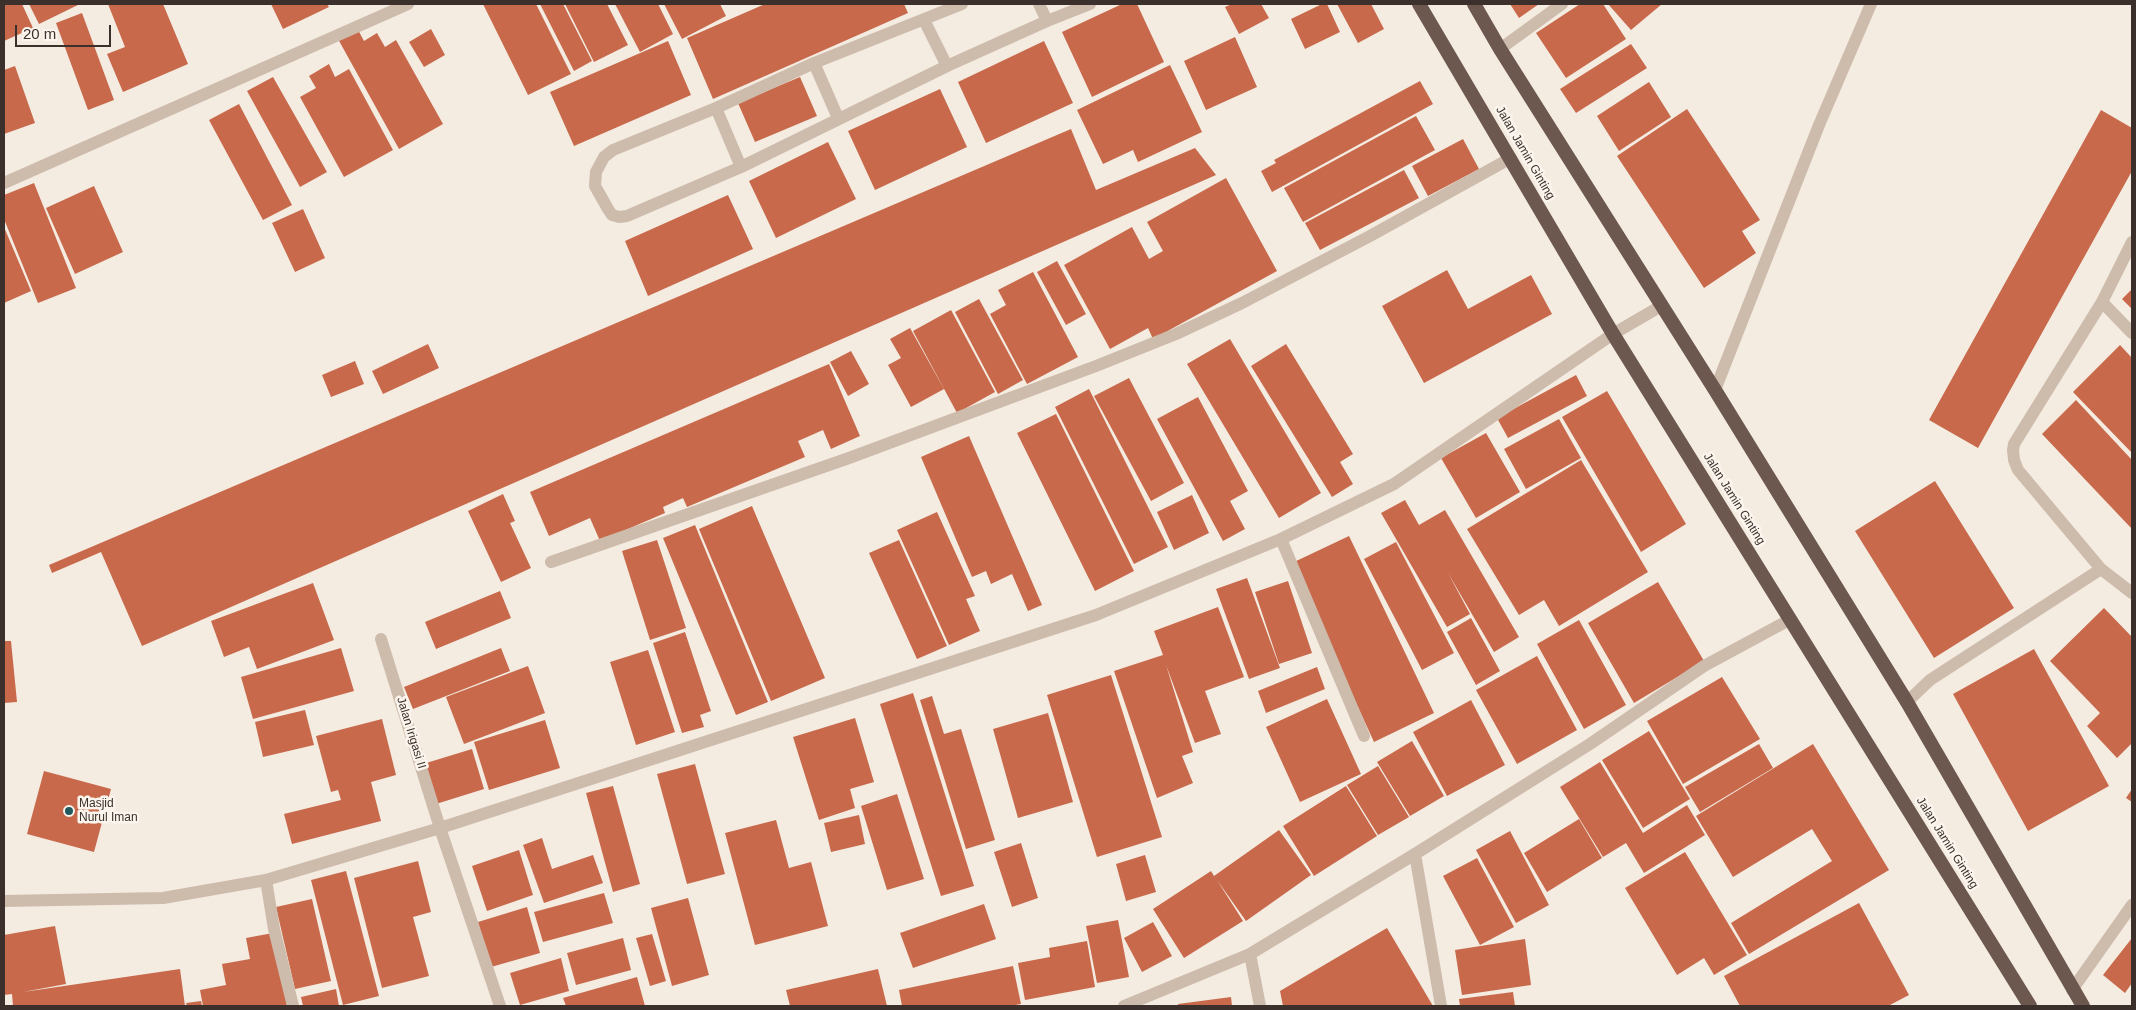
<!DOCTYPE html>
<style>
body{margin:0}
#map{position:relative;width:2136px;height:1010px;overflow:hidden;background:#f4ebe1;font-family:Helvetica,sans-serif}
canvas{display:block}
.frame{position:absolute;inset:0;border:5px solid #3b302b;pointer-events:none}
.scale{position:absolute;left:15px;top:25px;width:96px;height:22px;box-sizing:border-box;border:2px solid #3b302b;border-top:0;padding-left:6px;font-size:15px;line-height:18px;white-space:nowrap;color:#3b302b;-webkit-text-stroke:4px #fbf5ee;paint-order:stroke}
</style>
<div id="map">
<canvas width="2136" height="1010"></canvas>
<div class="frame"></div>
<div class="scale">20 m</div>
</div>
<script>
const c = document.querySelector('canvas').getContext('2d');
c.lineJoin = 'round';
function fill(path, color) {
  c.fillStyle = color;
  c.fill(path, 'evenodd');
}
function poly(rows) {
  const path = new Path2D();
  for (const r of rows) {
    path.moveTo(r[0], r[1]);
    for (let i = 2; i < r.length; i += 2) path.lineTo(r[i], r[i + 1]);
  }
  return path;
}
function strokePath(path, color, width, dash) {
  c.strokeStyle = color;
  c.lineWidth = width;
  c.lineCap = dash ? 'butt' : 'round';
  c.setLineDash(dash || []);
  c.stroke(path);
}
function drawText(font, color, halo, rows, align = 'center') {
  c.font = font + ' Helvetica,sans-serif';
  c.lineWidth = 5;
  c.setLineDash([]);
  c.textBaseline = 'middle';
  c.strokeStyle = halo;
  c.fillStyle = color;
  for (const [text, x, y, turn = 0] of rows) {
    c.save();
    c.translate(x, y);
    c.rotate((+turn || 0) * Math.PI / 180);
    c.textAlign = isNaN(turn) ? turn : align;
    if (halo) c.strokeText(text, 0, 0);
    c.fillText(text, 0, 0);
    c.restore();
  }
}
const building = poly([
 [4,4,22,4,33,28,4,41],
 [29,4,80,4,39,24],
 [108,4,163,4,188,64,123,92,107,54,125,47],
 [271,4,327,4,329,7,283,29],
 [483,4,536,4,571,74,528,95],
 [540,4,563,4,592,61,574,71],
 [565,4,607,4,628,45,594,62],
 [615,4,658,4,673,34,640,52],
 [664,4,720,4,726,16,682,39],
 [765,4,904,4,908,13,713,99,687,38],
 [1122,4,1137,4,1164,62,1092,97,1062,32],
 [1232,4,1261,4,1269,18,1239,34,1225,7],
 [1322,4,1327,4,1340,32,1305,49,1291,19],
 [1337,4,1371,4,1384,29,1358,43],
 [1510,4,1539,4,1519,18],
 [1580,4,1603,4,1626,39,1566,78,1536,33],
 [1608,4,1662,4,1631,30],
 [82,13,114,100,88,110,56,23],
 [357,28,364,41,377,33,385,47,396,40,443,124,399,149,338,39],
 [431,29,445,55,424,67,409,42],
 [1235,37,1257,87,1206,110,1184,61],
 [668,41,691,95,574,146,550,92],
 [1044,41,1073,103,986,143,958,82],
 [1631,44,1647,68,1576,113,1560,89],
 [329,64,335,77,349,69,393,150,344,177,300,97,316,88,309,76],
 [1170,65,1202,132,1138,162,1133,150,1103,164,1077,110],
 [15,66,35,123,4,134,4,70],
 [273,77,327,172,300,187,247,91],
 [800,77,817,116,755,142,738,103],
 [1420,81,1433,104,1272,192,1261,171,1276,163,1274,160],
 [1649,82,1671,117,1619,151,1597,116],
 [940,89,967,147,875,190,848,131],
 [239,104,292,205,263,220,209,120],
 [1687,109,1760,220,1742,231,1756,253,1704,288,1617,156],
 [2101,110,2132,128,2132,171,1978,448,1929,420],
 [1416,116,1435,150,1303,222,1284,188],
 [1071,129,1096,190,1195,148,1216,175,142,646,101,552,52,573,49,565],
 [1463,139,1479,169,1428,196,1412,166],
 [828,142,856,199,776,238,749,181],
 [1404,170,1419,198,1320,250,1305,223],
 [1226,178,1277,271,1153,339,1148,328,1110,349,1064,265,1132,227,1149,259,1163,251,1147,222],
 [34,183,76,288,38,303,4,219,4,195],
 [94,186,123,252,75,274,46,208],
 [728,195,753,249,648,296,625,241],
 [303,209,325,258,295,272,272,223],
 [4,227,31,291,4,303],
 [1057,261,1086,314,1066,325,1037,272],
 [1447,270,1468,309,1531,275,1552,314,1424,383,1382,306],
 [1033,272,1078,357,1027,384,990,314,1006,305,998,290],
 [2132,289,2132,309,2122,299],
 [979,299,1023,380,998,394,955,312],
 [951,310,995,392,957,413,913,331],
 [910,328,944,389,911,407,888,365,901,358,890,339],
 [1230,339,1321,493,1279,518,1187,364],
 [428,344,439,368,383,394,372,371],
 [1286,344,1353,454,1340,462,1353,484,1332,497,1251,366],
 [2120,345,2132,358,2132,453,2073,392],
 [851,351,869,384,848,396,830,362],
 [355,361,364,384,331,397,322,375],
 [829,364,860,436,831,449,823,430,798,441,805,457,687,507,683,498,663,507,665,513,600,541,590,518,549,536,530,492],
 [1576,375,1587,396,1508,438,1497,418],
 [1129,378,1184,483,1151,501,1094,396],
 [1089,389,1168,547,1134,564,1055,407],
 [1607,391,1686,524,1641,552,1562,417],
 [1198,397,1248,491,1230,501,1245,529,1223,541,1157,419],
 [2076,400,2132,460,2132,529,2042,434],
 [1056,414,1134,571,1095,591,1017,433],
 [1559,419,1581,458,1526,489,1504,449],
 [1486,433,1520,492,1476,518,1441,458],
 [969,436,1042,605,1028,611,1012,574,991,584,986,571,972,577,921,457],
 [1581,460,1648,572,1559,626,1544,600,1519,615,1467,529],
 [1935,481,2014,608,1934,658,1855,531],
 [503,494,515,521,510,523,531,568,501,582,468,511],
 [1192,495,1209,533,1174,550,1157,512],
 [1405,500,1419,525,1445,510,1519,637,1494,652,1448,573,1470,614,1447,627,1381,513],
 [752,506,825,678,771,701,699,529],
 [937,512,975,596,966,599,980,631,949,645,897,530],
 [695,525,768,702,736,715,663,538],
 [1349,536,1434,713,1374,742,1292,563],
 [657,540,686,628,650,640,622,551],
 [899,540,947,646,917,659,869,553],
 [1396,542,1454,653,1422,670,1364,559],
 [1247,578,1280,668,1249,679,1216,589],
 [1288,581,1312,653,1279,664,1255,592],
 [1658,582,1704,661,1634,703,1588,623],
 [313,583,334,640,257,669,249,647,224,657,211,621],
 [500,591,511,618,436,649,425,622],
 [1218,607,1244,677,1205,691,1221,734,1195,743,1166,665,1193,752,1182,756,1193,783,1157,798,1114,671,1163,655,1154,631],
 [2104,608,2132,637,2132,743,2117,758,2087,726,2100,713,2050,661],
 [1471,618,1500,671,1476,685,1447,632],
 [1579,620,1626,705,1584,729,1537,644],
 [685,632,711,711,700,715,704,727,682,733,653,643],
 [4,641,11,641,17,702,4,703],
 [341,648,354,691,253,719,241,677],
 [501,648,510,671,413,709,404,687],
 [2034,649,2109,786,2028,831,1953,694],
 [648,650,675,732,636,745,610,662],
 [1537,656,1577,730,1517,764,1476,690],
 [528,666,545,713,464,744,446,697],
 [1317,667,1325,689,1266,713,1258,691],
 [1111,675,1162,837,1097,857,1047,695],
 [1722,677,1760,739,1683,784,1647,721],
 [913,693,974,886,941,896,880,704],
 [932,696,944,734,961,729,995,840,966,849,920,700],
 [1327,699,1361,774,1300,802,1266,727],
 [1471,700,1505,765,1447,796,1413,732],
 [305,710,314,745,263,757,255,722],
 [1048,713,1073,802,1018,818,993,729],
 [855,718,874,782,850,789,855,808,819,820,793,737],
 [382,719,396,775,371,782,381,821,292,844,284,814,341,800,338,790,331,792,316,736],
 [545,720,560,768,489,790,474,742],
 [1649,731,1690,799,1643,828,1602,760],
 [1412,741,1444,796,1410,816,1377,762],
 [1759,744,1773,768,1700,812,1685,787],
 [1813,744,1889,870,1749,954,1731,923,1832,861,1812,829,1733,877,1696,816],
 [472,749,484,789,436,804,423,764],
 [1600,762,1643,833,1687,805,1705,835,1644,873,1626,843,1603,857,1560,787],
 [695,764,725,874,687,884,657,774],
 [1378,766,1409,817,1378,835,1347,785],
 [44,771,111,789,94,852,27,834],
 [613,786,640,884,613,892,586,793],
 [1346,786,1377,836,1314,876,1283,826],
 [2132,789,2132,802,2126,798],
 [897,794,924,879,887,890,861,806],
 [859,815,865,844,831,852,824,823],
 [1579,819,1602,858,1547,892,1524,853],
 [776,820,789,868,811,862,828,926,755,945,725,833],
 [1279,830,1311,875,1246,921,1217,880,1243,921,1184,958,1153,909,1211,871,1214,876],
 [1510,831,1549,905,1516,923,1476,850],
 [542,838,552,869,593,855,603,883,544,903,523,845],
 [1021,843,1038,898,1012,907,994,852],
 [519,850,533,895,487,911,472,866],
 [1685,852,1747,955,1714,975,1704,958,1677,975,1625,888],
 [1145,855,1156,892,1126,901,1116,864],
 [1477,858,1514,927,1480,945,1443,876],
 [418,861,431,912,413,917,429,976,382,988,354,878],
 [346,871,379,996,343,1005,311,880],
 [604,893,613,923,543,942,534,912],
 [688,898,709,975,672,986,651,908],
 [312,899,331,981,295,989,276,907],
 [1859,903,1909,995,1888,1006,1740,1006,1724,976],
 [984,904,996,939,913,968,900,933],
 [527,907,540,953,491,967,478,922],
 [1118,920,1129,977,1097,983,1086,926],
 [1153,922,1172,956,1142,972,1124,938],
 [55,926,66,984,23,992,180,969,185,1006,13,1006,12,994,4,995,4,935],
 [1387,928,1433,1006,1283,1006,1280,991],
 [273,933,287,1006,203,1006,200,990,226,985,222,964,250,959,246,938],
 [652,934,666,981,650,986,636,938],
 [623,938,631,970,576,985,567,953],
 [2132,938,2132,983,2125,993,2103,975],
 [1525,939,1531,985,1462,995,1455,950],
 [1087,941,1095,987,1025,1000,1018,963,1050,957,1049,948],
 [561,958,569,991,520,1005,510,973],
 [1013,966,1021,1004,1010,1006,902,1006,899,990],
 [878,969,887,1006,790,1006,786,990],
 [637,977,645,1006,566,1006,563,998],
 [336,989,339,1006,303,1006,301,997],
 [1513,992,1515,1006,1460,1006,1459,999],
 [1231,997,1232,1006,1178,1006,1178,1004],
 [201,1001,202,1006,187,1006,186,1003]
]);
const service = poly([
 [1281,539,1364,736]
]);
const minor = poly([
 [962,4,814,63,716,108,613,150,604,157,596,172,595,186,608,209,612,215,619,217,627,216,741,167,947,66,1047,21,1090,4],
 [1039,4,1047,21],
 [924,20,947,66],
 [1500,49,1562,4],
 [814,63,838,118],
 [716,108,741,167],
 [4,183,408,4],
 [2102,302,2132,333],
 [1715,390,1819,125,1871,4],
 [551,562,849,458,1096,366,1176,334,1242,303,1370,236,1511,158],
 [2101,569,2132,593],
 [381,639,440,828,500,1006],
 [1907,702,1930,680,2101,569,2018,470,2014,460,2013,450,2014,444,2102,302,2132,242],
 [1415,854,1441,1006],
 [266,880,274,929,293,1006],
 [4,901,163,898,266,880,440,828,1096,615,1281,539,1394,484,1613,334,1661,306],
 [1250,954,1415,854,1590,744,1704,666,1791,619],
 [2072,990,2132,905],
 [1124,1006,1250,954,1260,1006]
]);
const trunk = poly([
 [1419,4,1613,334,2030,1006],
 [1474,4,1500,49,1715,390,1907,702,2083,1006]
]);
const markers = [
 [69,811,5,"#1f5a5e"]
];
const streetNames = [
 ["Jalan Jamin Ginting",1525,153,60],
 ["Jalan Jamin Ginting",1734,499,58],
 ["Jalan Irigasi II",411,733,73],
 ["Jalan Jamin Ginting",1947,843,58]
];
const poiNames = [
 ["Masjid",79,804],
 ["Nurul Iman",79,818]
];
fill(building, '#c8694b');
strokePath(service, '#cdbbac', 12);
strokePath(minor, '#cdbbac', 12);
strokePath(trunk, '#6c584f', 14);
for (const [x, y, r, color] of markers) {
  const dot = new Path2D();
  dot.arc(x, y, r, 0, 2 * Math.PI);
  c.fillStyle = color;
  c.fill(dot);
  strokePath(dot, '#fbf5ee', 2);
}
drawText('12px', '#3b302b', '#fbf5ee', streetNames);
drawText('12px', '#3b302b', '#fbf5ee', poiNames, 'left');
</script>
